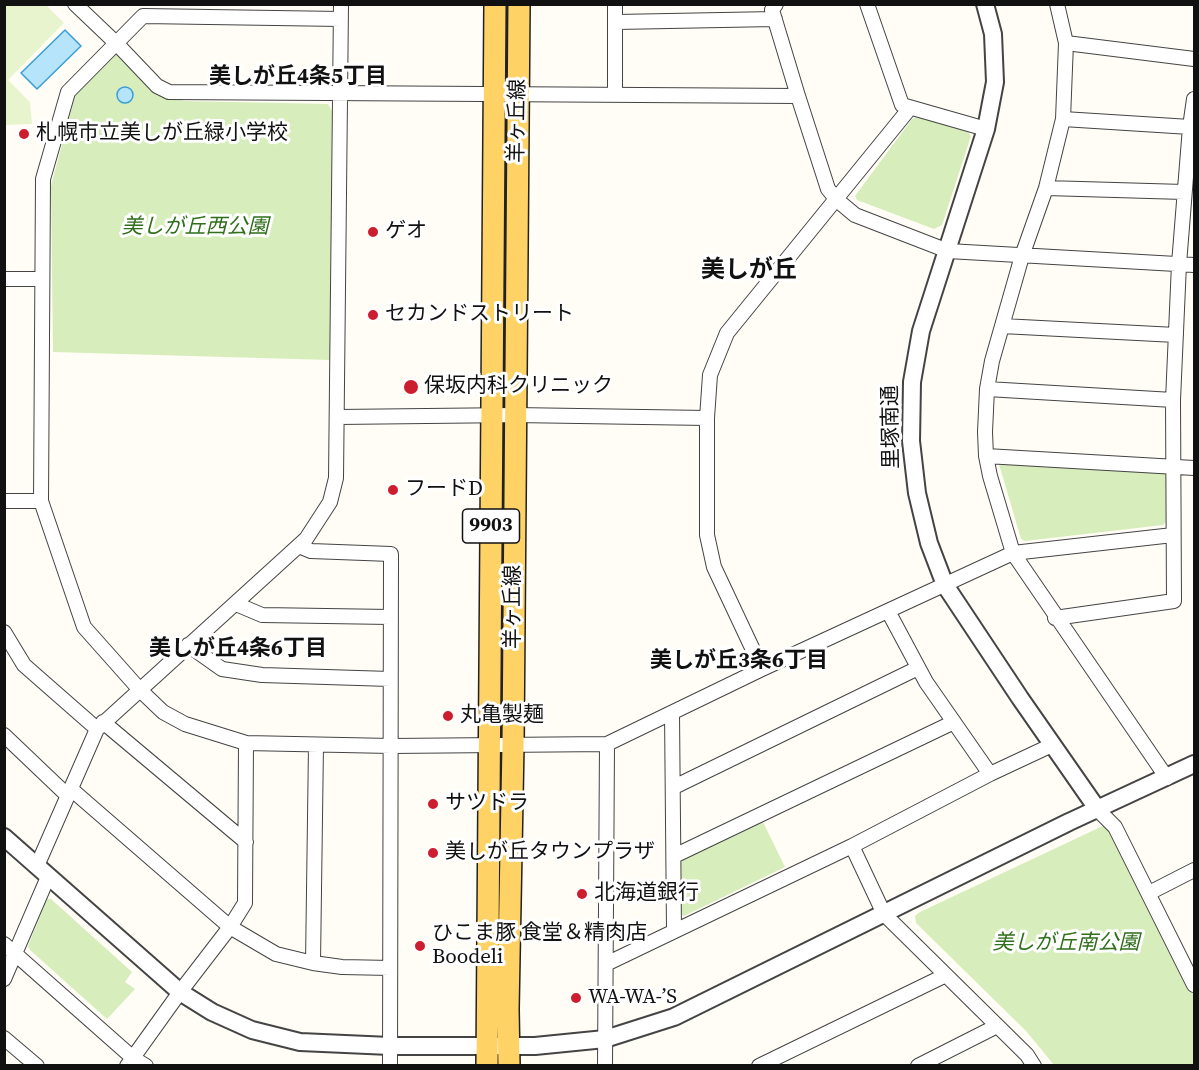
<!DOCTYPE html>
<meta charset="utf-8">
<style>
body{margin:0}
#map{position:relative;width:1199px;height:1070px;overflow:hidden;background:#fffdf5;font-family:"Source Serif 4",serif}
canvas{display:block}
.frame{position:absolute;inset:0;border:6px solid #111;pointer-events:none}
</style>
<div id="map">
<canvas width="1199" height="1070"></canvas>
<div class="frame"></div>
</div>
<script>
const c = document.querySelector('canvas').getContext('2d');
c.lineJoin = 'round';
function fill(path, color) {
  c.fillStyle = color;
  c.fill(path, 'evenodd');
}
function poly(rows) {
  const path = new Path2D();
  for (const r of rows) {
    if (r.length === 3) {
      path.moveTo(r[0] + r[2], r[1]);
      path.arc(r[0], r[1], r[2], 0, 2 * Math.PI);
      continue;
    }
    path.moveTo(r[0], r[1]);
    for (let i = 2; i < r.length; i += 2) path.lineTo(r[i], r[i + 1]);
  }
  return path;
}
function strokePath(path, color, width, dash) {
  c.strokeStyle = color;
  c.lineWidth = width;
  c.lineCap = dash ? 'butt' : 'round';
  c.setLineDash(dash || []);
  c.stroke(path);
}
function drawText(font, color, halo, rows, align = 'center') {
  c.font = font + ' "Source Serif 4","Noto Sans JP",serif';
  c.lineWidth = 6;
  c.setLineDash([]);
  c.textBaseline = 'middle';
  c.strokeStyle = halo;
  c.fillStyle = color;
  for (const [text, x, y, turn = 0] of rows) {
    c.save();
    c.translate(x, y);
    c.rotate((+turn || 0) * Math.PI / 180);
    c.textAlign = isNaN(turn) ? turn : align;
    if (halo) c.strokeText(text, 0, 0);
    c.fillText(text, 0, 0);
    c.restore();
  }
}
const green = poly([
 [116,53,153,89,168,96,185,101,328,104,332,111,330,360,53,352,51,186,75,95],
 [920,116,968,132,971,136,942,225,934,229,857,200,855,196,912,119],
 [1003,460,1161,469,1166,474,1167,521,1163,525,1025,541,1021,539,999,464],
 [763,822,785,867,684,916,680,914,680,864,683,860],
 [1107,824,1194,996,1194,1065,1054,1065,1026,1031,916,923,915,916,920,912],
 [47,899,51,899,132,972,125,982,135,989,107,1019,30,950,28,946]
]);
const pitch = poly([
 [4,5,46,5,64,23,8,80,30,102,32,124,5,125]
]);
const water = poly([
 [65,30,81,46,37,89,21,73,65,30],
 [125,95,8]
]);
const minor = poly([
 [75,4,117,44,157,86,169,92,798,96,828,189,837,200,855,215,948,251,1194,265],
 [776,4,772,10,798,96],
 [867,4,902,105,986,129],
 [1057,4,1066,43,1063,119,1046,188,1022,256,992,361,987,389,985,432,986,456,990,476,1013,553,1167,778],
 [341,19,143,16,68,92,43,179,41,501,84,627,140,690,163,712,185,724,246,743,391,746,607,744,762,669,1013,553,1173,535],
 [616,22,775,19],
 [1066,43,1194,59],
 [615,94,615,4],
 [1063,119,1190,127],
 [1046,188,1184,192],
 [4,279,42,279],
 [1002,326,1176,335],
 [987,389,1173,400],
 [338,417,515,415,707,418],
 [986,456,1194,468],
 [4,501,41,501],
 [299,546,311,551,391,554,390,1066],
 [236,604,262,615,390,617],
 [888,611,926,682,990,774],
 [1055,618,1174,601,1173,400,1179,264,1190,127,1194,99],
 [4,632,24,665,97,729],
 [188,645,222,669,262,675,390,679],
 [762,669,714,567,707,535,707,418,710,375,727,333,910,108],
 [672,713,674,930],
 [103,722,246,842],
 [4,735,68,796],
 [674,787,918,668],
 [71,789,230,927,276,954,313,963,342,967,390,968],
 [1098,810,1115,827,1194,985],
 [852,846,884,914,1027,1055,1034,1066],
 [674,856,954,722],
 [37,866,97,729,306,539,330,502,336,478,341,4],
 [1149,893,1194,870],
 [4,944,133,1058,146,1066],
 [313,963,316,745],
 [606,964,852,846,990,774,1052,745],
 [4,979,48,877],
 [4,1038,37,1066],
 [127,1066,180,992,230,927,245,903,246,743],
 [605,1066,607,744],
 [759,1066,946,975],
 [918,1066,997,1026]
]);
const tertiary = poly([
 [985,4,993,34,995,82,986,129,921,331,912,382,911,441,917,493,929,543,945,585,1020,698,1098,810],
 [4,837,180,992,212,1012,252,1030,300,1042,390,1046,535,1046,605,1039,674,1017,1069,822,1194,764]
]);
const primary = poly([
 [487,1066,495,4],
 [509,1066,508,1009,513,745,519,4]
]);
const markers = [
 [24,134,6,"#cc1e2e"],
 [373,232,6,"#cc1e2e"],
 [373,315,6,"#cc1e2e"],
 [411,387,8,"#cc1e2e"],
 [393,490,6,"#cc1e2e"],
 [448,716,6,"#cc1e2e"],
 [433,804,6,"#cc1e2e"],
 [433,853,6,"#cc1e2e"],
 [582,894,6,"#cc1e2e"],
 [420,946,6,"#cc1e2e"],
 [576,998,6,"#cc1e2e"]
];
const shields = [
 [491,526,57]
];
const shieldNames = [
 ["9903",491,526]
];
const streetNames = [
 ["羊ヶ丘線",518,121,-89],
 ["里塚南通",892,427,-91],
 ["羊ヶ丘線",514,607,-90]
];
const poiNames = [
 ["札幌市立美しが丘緑小学校",36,134],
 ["ゲオ",385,232],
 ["セカンドストリート",385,315],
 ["保坂内科クリニック",424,387],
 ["フードD",405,490],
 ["丸亀製麺",460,716],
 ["サツドラ",445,804],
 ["美しが丘タウンプラザ",445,853],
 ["北海道銀行",594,894],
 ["ひこま豚 食堂＆精肉店",432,934],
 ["Boodeli",432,958],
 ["WA-WA-’S",588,998]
];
const parkNames = [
 ["美しが丘西公園",195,228],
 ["美しが丘南公園",1066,944]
];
const neighbourhoodNames = [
 ["美しが丘4条5丁目",298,77],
 ["美しが丘4条6丁目",238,649],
 ["美しが丘3条6丁目",739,661]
];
const quarterNames = [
 ["美しが丘",749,271]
];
fill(green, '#d7edbb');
fill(pitch, '#e8f4cd');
fill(water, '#b6e4fa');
strokePath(water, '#389ed6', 1.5);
strokePath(minor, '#444', 16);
strokePath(tertiary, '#444', 20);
strokePath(primary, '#222', 24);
strokePath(minor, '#fff', 14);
strokePath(tertiary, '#fff', 16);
strokePath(primary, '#ffd265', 21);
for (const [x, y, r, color] of markers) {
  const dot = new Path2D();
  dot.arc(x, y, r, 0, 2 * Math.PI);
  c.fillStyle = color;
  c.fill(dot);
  strokePath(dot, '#fff', 2);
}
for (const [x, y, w] of shields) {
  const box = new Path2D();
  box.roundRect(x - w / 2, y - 17, w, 34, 4.5);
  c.fillStyle = '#fff';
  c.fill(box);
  strokePath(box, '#111', 1.5);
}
drawText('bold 20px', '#111', null, shieldNames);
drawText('21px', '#111', '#fff', streetNames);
drawText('21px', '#111', '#fff', poiNames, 'left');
drawText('italic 21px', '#306f1b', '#fff', parkNames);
drawText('bold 22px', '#111', '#fff', neighbourhoodNames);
drawText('bold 24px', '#111', '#fff', quarterNames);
</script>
